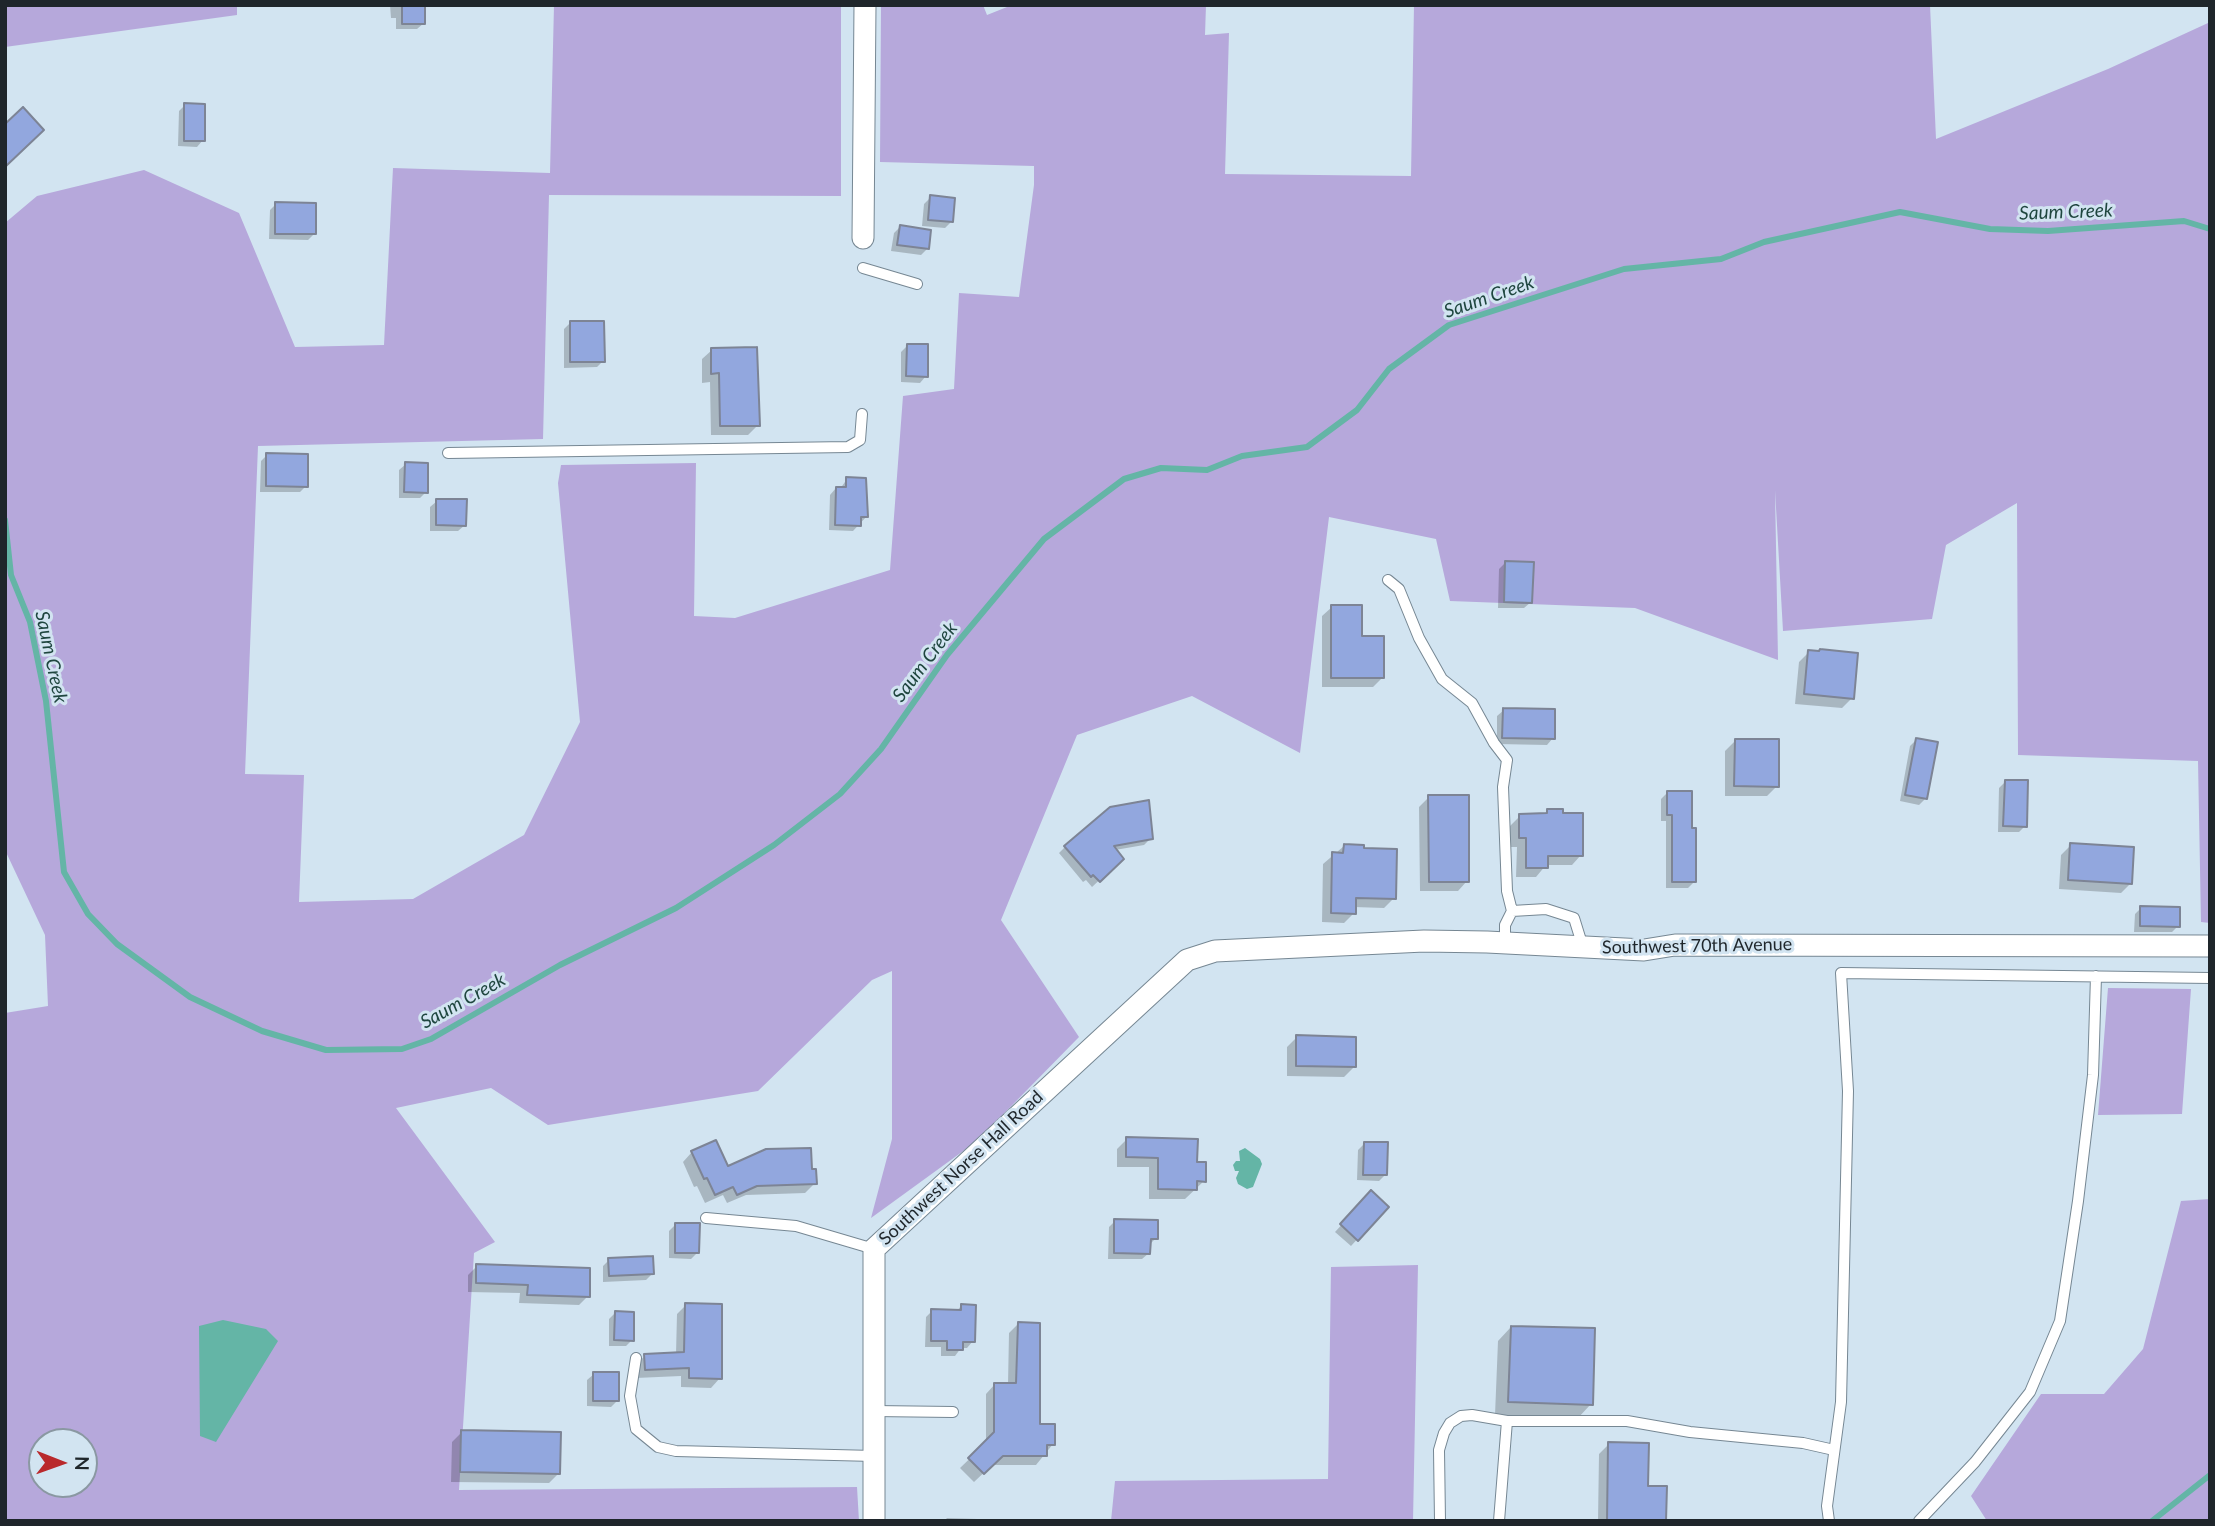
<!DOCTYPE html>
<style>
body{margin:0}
#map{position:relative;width:2215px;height:1526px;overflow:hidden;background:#d2e4f1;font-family:Lato,sans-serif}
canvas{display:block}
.frame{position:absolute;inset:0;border:7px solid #1f262b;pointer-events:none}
.north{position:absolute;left:28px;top:1428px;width:70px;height:70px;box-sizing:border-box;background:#d2e4f1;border:2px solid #8a98a2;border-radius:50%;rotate:91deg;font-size:19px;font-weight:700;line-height:28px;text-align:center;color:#1f262b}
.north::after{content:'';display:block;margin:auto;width:24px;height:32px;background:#b9292c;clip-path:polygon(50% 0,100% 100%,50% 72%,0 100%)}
</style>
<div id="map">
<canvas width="2215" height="1526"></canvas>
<div class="frame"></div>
<div class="north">N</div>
</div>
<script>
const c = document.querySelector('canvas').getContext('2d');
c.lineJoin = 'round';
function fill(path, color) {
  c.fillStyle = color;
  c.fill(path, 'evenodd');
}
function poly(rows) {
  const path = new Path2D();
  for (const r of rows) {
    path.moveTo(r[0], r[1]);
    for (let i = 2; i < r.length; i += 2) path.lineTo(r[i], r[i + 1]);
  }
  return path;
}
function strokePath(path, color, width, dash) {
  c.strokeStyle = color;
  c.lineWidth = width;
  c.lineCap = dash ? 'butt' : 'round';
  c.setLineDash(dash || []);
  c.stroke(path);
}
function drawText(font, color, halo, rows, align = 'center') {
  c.font = font + ' Lato,sans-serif';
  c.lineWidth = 6;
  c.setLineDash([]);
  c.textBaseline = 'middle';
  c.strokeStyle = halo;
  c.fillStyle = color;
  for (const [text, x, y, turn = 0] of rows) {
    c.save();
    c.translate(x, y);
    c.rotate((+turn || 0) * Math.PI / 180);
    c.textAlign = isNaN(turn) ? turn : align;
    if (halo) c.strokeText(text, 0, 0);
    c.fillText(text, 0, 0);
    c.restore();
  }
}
const green = poly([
 [5,5,237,5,237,15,5,47],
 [554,5,841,5,841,196,549,195,543,439,258,446,245,774,304,775,299,902,413,899,524,835,580,722,558,483,561,465,696,463,694,616,735,618,890,570,903,396,954,389,959,293,1019,297,1034,185,1034,166,880,162,881,5,983,5,987,15,1012,5,1206,5,1205,35,1229,33,1225,174,1411,176,1414,5,1930,5,1936,139,2108,69,2208,23,2210,5,2210,923,2201,922,2198,761,2018,755,2017,503,1946,545,1932,619,1783,631,1775,490,1778,660,1635,608,1450,601,1436,539,1329,517,1300,753,1192,696,1077,735,1001,920,1079,1037,977,1141,871,1218,892,1139,892,971,872,980,758,1091,548,1125,491,1088,396,1108,495,1242,474,1253,459,1490,857,1487,859,1521,5,1521,5,1013,48,1006,45,935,5,850,5,223,37,196,144,170,239,213,295,347,384,345,393,168,550,173],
 [42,1442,84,1442,84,1484,42,1484],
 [2108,988,2191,989,2182,1114,2098,1115],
 [2210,1199,2210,1521,1987,1521,1971,1496,2041,1394,2104,1394,2143,1349,2181,1201],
 [1418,1265,1413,1521,1111,1521,1115,1481,1328,1479,1331,1267]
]);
const water = poly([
 [1245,1148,1260,1159,1262,1164,1253,1187,1247,1189,1238,1184,1236,1178,1239,1171,1235,1171,1233,1165,1236,1161,1240,1161,1239,1151],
 [223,1320,266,1329,278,1341,216,1442,200,1436,199,1326]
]);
const shadow = poly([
 [390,5,424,5,424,23,417,29,396,29,396,18,391,18],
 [185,105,203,140,197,147,178,146,179,111],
 [931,197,951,222,945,228,922,226,924,204],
 [276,204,314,234,308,240,269,239,270,210],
 [900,227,927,249,921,255,891,251,894,233],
 [570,323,603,361,597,367,564,368,564,329],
 [908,345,926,376,920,383,901,382,901,352],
 [712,350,758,425,748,435,711,435,710,382,702,383,702,359],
 [267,455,306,486,300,492,260,492,261,461],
 [406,464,426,492,420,498,399,498,399,470],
 [847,479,864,498,867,498,867,516,853,531,829,530,830,495,836,488,840,489],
 [437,501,465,525,458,531,430,531,430,507],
 [1505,563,1531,602,1524,608,1498,608,1499,569],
 [1332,607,1383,677,1373,687,1322,687,1322,616],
 [1809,652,1852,698,1842,708,1795,704,1799,662],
 [1504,710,1553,738,1547,745,1497,744,1497,716],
 [1916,740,1926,798,1919,805,1900,801,1910,746],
 [1735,741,1777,786,1767,796,1725,796,1725,751],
 [2006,781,2025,826,2019,832,1998,832,1999,788],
 [1668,792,1690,830,1694,882,1688,888,1666,888,1666,821,1661,821,1661,799],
 [1429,797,1467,881,1458,891,1420,891,1419,807],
 [1547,811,1581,855,1572,865,1546,865,1536,877,1516,877,1517,847,1510,847,1510,826,1520,816,1543,815],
 [1151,838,1144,845,1115,850,1122,859,1092,887,1086,880,1083,882,1059,853,1065,847],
 [2071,845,2131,883,2121,893,2059,889,2061,855],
 [1344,846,1394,898,1384,908,1354,907,1354,913,1344,923,1322,922,1323,864],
 [2141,908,2178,926,2172,932,2134,932,2135,914],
 [1297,1037,1354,1067,1344,1077,1287,1076,1287,1047],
 [1127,1139,1195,1164,1204,1181,1185,1199,1149,1199,1149,1167,1117,1167,1117,1149],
 [1364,1144,1386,1174,1379,1181,1357,1180,1358,1150],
 [692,1152,727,1168,810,1171,815,1183,805,1193,746,1195,727,1203,723,1195,705,1203,697,1186,694,1187,683,1162],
 [1371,1193,1387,1207,1351,1246,1335,1232],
 [1115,1221,1156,1238,1150,1244,1149,1253,1142,1259,1108,1259,1109,1227],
 [675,1225,698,1252,691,1259,669,1258,669,1231],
 [609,1260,652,1274,646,1280,603,1282,603,1266],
 [477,1266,588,1296,579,1305,519,1303,520,1293,468,1292,468,1275],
 [686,1305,720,1378,711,1388,681,1387,681,1376,636,1378,635,1365,645,1356,676,1354,677,1314],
 [961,1306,973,1341,967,1348,961,1348,955,1356,941,1356,941,1347,925,1347,926,1317,932,1311,956,1312],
 [615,1313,632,1340,626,1346,609,1346,609,1319],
 [1018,1324,1038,1426,1053,1444,1036,1465,992,1465,974,1482,960,1468,986,1443,986,1394,995,1384,1008,1384,1009,1333],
 [1511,1327,1591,1404,1578,1418,1495,1415,1498,1341],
 [594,1374,617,1401,611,1407,587,1406,587,1380],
 [462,1432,559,1473,549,1483,451,1482,452,1442],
 [1609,1444,1647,1487,1664,1521,1598,1521,1599,1454],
 [947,1518,1008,1520,1008,1521,944,1521]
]);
const stream = poly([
 [5,520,11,575,30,622,46,701,64,872,88,914,117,944,190,997,262,1031,326,1050,402,1049,431,1039,560,965,676,908,774,845,840,794,881,749,947,655,1044,539,1124,479,1161,468,1207,470,1242,456,1307,447,1357,410,1389,369,1449,325,1624,269,1721,259,1764,242,1900,212,1990,229,2048,231,2184,221,2210,229],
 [2152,1521,2210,1475]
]);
const building = poly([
 [402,5,425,5,425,24,402,24,402,5],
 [184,103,205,104,205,141,184,141,184,103],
 [23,107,44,130,5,167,5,124,23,107],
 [930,195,955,198,953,222,928,220,930,195],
 [275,202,316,203,316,234,275,234,275,202],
 [900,225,931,230,929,249,897,245,900,225],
 [570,321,604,321,605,362,570,362,570,321],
 [907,344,928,344,928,377,906,376,907,344],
 [757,347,760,426,720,426,719,373,711,374,711,348,757,347],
 [266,453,308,454,308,487,266,486,266,453],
 [405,462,428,463,428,493,404,492,405,462],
 [846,477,866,478,868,517,861,517,861,526,835,525,836,487,846,487,846,477],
 [436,499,467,499,466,526,436,525,436,499],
 [1505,561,1534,562,1532,603,1504,602,1505,561],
 [1331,605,1362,605,1362,636,1384,636,1384,678,1331,678,1331,605],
 [1820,649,1858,653,1854,699,1804,694,1808,650,1819,651,1820,649],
 [1503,708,1555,709,1555,739,1502,738,1503,708],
 [1916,738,1938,742,1927,799,1905,795,1916,738],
 [1735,739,1779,739,1779,787,1734,786,1735,739],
 [2005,780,2028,780,2027,827,2003,826,2005,780],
 [1667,791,1692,791,1692,828,1696,828,1696,882,1672,882,1672,815,1667,815,1667,791],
 [1428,795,1469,795,1469,882,1429,882,1428,795],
 [1149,800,1153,839,1114,846,1124,859,1100,882,1093,875,1091,877,1064,846,1110,807,1149,800],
 [1547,809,1563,809,1563,813,1583,813,1583,856,1548,856,1548,868,1526,868,1526,838,1519,838,1519,814,1547,813,1547,809],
 [2070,843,2134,847,2132,884,2068,880,2070,843],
 [1344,844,1364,845,1364,848,1397,849,1396,899,1356,898,1356,914,1331,913,1332,852,1343,853,1344,844],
 [2140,906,2180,907,2180,927,2140,926,2140,906],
 [1296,1035,1356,1037,1356,1067,1296,1066,1296,1035],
 [1126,1137,1198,1139,1197,1162,1206,1162,1206,1182,1197,1181,1197,1190,1158,1189,1158,1158,1126,1157,1126,1137],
 [716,1140,728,1166,766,1149,811,1148,812,1169,816,1169,817,1184,757,1186,737,1195,733,1187,715,1195,707,1178,704,1179,691,1151,716,1140],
 [1364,1142,1388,1142,1387,1175,1363,1175,1364,1142],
 [1371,1190,1389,1207,1358,1241,1340,1224,1371,1190],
 [1114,1219,1158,1220,1158,1239,1151,1239,1150,1254,1114,1253,1114,1219],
 [675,1223,700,1223,699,1253,675,1253,675,1223],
 [653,1256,654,1274,609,1276,608,1258,653,1256],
 [476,1264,590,1268,590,1297,527,1295,528,1285,476,1283,476,1264],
 [685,1303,722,1304,722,1379,689,1378,689,1368,645,1370,644,1354,684,1352,685,1303],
 [961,1304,976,1305,975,1342,963,1342,963,1350,947,1350,947,1341,931,1341,931,1309,961,1310,961,1304],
 [615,1311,634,1312,634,1341,614,1340,615,1311],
 [1018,1322,1040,1323,1040,1424,1055,1424,1055,1445,1047,1445,1047,1456,1003,1456,984,1474,968,1458,994,1432,994,1383,1016,1383,1018,1322],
 [1511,1326,1595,1328,1593,1405,1508,1402,1511,1326],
 [593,1372,619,1372,619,1401,593,1401,593,1372],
 [461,1430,561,1432,560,1474,460,1472,461,1430],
 [1608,1442,1649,1443,1648,1486,1667,1486,1666,1521,1607,1521,1608,1442]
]);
const lane = poly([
 [863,268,917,284],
 [448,453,848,447,860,440,862,414],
 [1388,580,1399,589,1419,638,1442,679,1472,703,1494,743,1507,760,1503,787,1507,891,1512,911],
 [1505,943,1505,925,1512,911,1546,909,1574,918,1583,947],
 [706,1218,796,1226,874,1249],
 [636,1358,630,1396,636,1429,658,1447,676,1451,874,1456],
 [874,1411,953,1412],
 [1440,1521,1439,1450,1444,1433,1450,1423,1461,1416,1472,1415,1507,1421,1627,1421,1690,1432,1803,1443,1834,1450],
 [1499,1521,1507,1421],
 [1829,1521,1827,1506,1841,1402,1848,1091,1841,973,2210,978],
 [1919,1521,1975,1462,2030,1392,2060,1321,2078,1201,2093,1075,2096,976]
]);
const street = poly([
 [863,238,865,5],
 [874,1521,874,1249,1187,960,1215,951,1424,941,1487,942,1644,950,1675,945,2210,946]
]);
const streetNames = [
 ["Southwest 70th Avenue",1697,946,-1],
 ["Southwest Norse Hall Road",961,1168,-43]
];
const waterNames = [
 ["Saum Creek",2066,212,-2],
 ["Saum Creek",1489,297,-19],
 ["Saum Creek",51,657,78],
 ["Saum Creek",925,662,-53],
 ["Saum Creek",463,1001,-29]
];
fill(green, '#b6a8db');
fill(water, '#64b5a6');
fill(shadow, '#0003');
strokePath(stream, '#64b5a6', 6);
fill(building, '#92a7de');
strokePath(building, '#7d8495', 2);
strokePath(lane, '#768793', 12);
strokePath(street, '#768793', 23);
strokePath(lane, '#fff', 10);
strokePath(street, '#fff', 21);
drawText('18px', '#1f262b', '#d2e4f1', streetNames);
drawText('italic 19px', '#1f463f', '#d2e4f1', waterNames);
</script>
